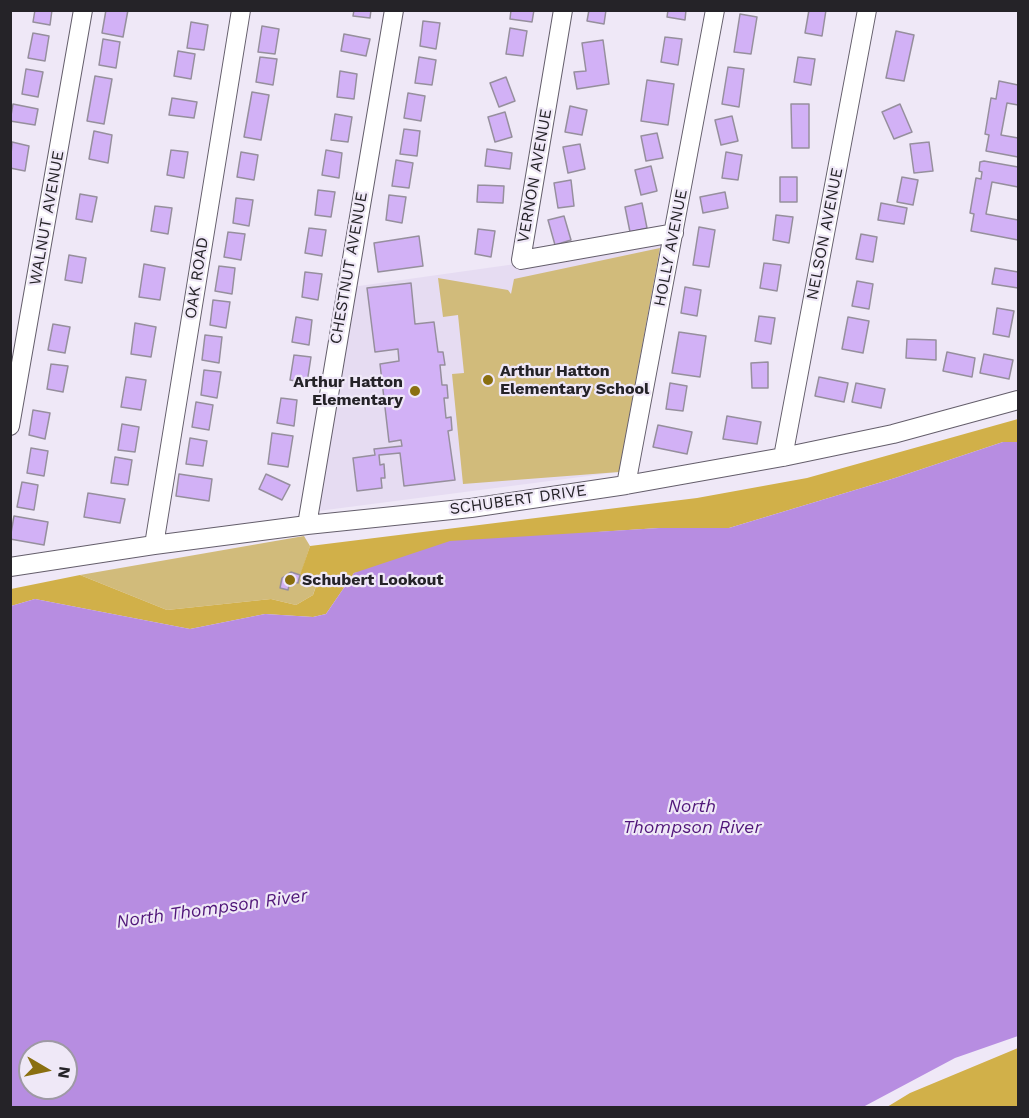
<!DOCTYPE html>
<style>
body{margin:0}
#map{position:relative;width:1029px;height:1118px;overflow:hidden;background:#efe8f7;font-family:"Work Sans",sans-serif}
canvas{display:block}
.frame{position:absolute;inset:0;border:12px solid #252328;pointer-events:none}
.north{position:absolute;left:18px;top:1040px;width:60px;height:60px;box-sizing:border-box;background:#efe8f7;border:2px solid #9e99a4;border-radius:50%;rotate:99deg;font-size:16px;font-weight:700;line-height:24px;text-align:center;color:#252328}
.north::after{content:'';display:block;margin:auto;width:21px;height:27px;background:#8a6f10;clip-path:polygon(50% 0,100% 100%,50% 72%,0 100%)}
</style>
<div id="map">
<canvas width="1029" height="1118"></canvas>
<div class="frame"></div>
<div class="north">N</div>
</div>
<script>
const c = document.querySelector('canvas').getContext('2d');
c.lineJoin = 'round';
function fill(path, color) {
  c.fillStyle = color;
  c.fill(path, 'evenodd');
}
function poly(rows) {
  const path = new Path2D();
  for (const r of rows) {
    path.moveTo(r[0], r[1]);
    for (let i = 2; i < r.length; i += 2) path.lineTo(r[i], r[i + 1]);
  }
  return path;
}
function strokePath(path, color, width, dash) {
  c.strokeStyle = color;
  c.lineWidth = width;
  c.lineCap = dash ? 'butt' : 'round';
  c.setLineDash(dash || []);
  c.stroke(path);
}
function drawText(font, color, halo, rows, align = 'center') {
  c.font = font + ' "Work Sans",sans-serif';
  c.lineWidth = 4.5;
  c.setLineDash([]);
  c.textBaseline = 'middle';
  c.strokeStyle = halo;
  c.fillStyle = color;
  for (const [text, x, y, turn = 0] of rows) {
    c.save();
    c.translate(x, y);
    c.rotate((+turn || 0) * Math.PI / 180);
    c.textAlign = isNaN(turn) ? turn : align;
    if (halo) c.strokeText(text, 0, 0);
    c.fillText(text, 0, 0);
    c.restore();
  }
}
const built = poly([
 [665,243,619,472,318,511,352,287]
]);
const green = poly([
 [660,248,619,472,463,484,452,374,464,373,458,315,443,317,438,278,508,290,511,294,514,279],
 [304,536,310,546,300,577,320,573,313,595,296,605,271,599,167,610,80,575]
]);
const forest = poly([
 [1018,419,1018,442,1003,442,895,478,729,528,659,528,598,532,354,573,326,614,313,617,265,614,190,629,35,599,11,606,11,589,80,575,167,610,271,599,296,605,313,595,320,574,299,578,310,546,697,498,807,478],
 [1018,1048,1018,1107,887,1107,910,1093]
]);
const water = poly([
 [1003,442,1018,442,1018,1036,955,1058,863,1107,11,1107,11,606,35,599,190,629,265,614,313,617,326,614,354,573,450,541,659,528,729,528,895,478],
 [30,1052,66,1052,66,1088,30,1088]
]);
const building = poly([
 [35,10,52,10,50,25,33,22,35,10],
 [106,10,128,10,123,37,102,33,106,10],
 [354,10,371,10,370,18,353,16,354,10],
 [511,10,534,10,532,22,510,19,511,10],
 [589,10,606,10,604,24,587,21,589,10],
 [668,10,686,10,685,20,667,17,668,10],
 [809,10,826,10,822,36,805,33,809,10],
 [740,14,757,17,751,54,734,52,740,14],
 [423,21,440,23,436,49,420,46,423,21],
 [191,22,208,25,204,50,187,48,191,22],
 [262,26,279,29,275,54,258,52,262,26],
 [510,28,527,31,523,56,506,54,510,28],
 [896,31,914,35,904,81,886,78,896,31],
 [33,33,49,36,45,61,28,58,33,33],
 [344,34,370,39,366,56,341,51,344,34],
 [665,37,682,39,678,65,661,62,665,37],
 [103,39,120,42,116,68,99,65,103,39],
 [603,40,609,84,577,89,574,72,586,71,582,43,603,40],
 [178,51,195,54,191,79,174,76,178,51],
 [260,57,277,59,273,85,256,82,260,57],
 [419,57,436,60,432,85,415,83,419,57],
 [798,57,815,59,811,85,794,82,798,57],
 [728,67,744,69,739,107,722,104,728,67],
 [26,69,43,72,38,97,22,94,26,69],
 [340,71,357,74,354,99,337,97,340,71],
 [95,76,112,79,104,124,87,121,95,76],
 [506,77,515,101,499,107,490,83,506,77],
 [647,80,674,84,668,125,641,121,647,80],
 [999,81,1018,85,1018,105,1007,103,1001,135,1018,138,1018,157,986,151,989,135,985,134,991,98,996,99,999,81],
 [252,92,269,95,261,140,244,137,252,92],
 [408,93,425,96,421,121,404,118,408,93],
 [172,98,197,102,194,118,169,115,172,98],
 [13,104,38,109,35,125,10,121,13,104],
 [791,104,809,104,809,148,792,148,791,104],
 [900,104,912,132,894,139,882,112,900,104],
 [570,106,587,110,582,135,565,132,570,106],
 [505,112,512,137,495,142,488,117,505,112],
 [335,114,352,117,348,142,331,140,335,114],
 [732,116,738,141,721,145,715,120,732,116],
 [404,129,420,131,417,156,400,154,404,129],
 [94,131,112,135,108,163,89,159,94,131],
 [657,133,663,158,646,161,641,136,657,133],
 [12,142,29,146,25,171,10,168,12,142],
 [929,142,933,171,914,173,910,144,929,142],
 [580,144,585,169,568,173,563,147,580,144],
 [487,149,512,153,510,169,485,166,487,149],
 [171,150,188,152,184,178,167,175,171,150],
 [326,150,342,153,339,178,322,175,326,150],
 [241,152,258,155,254,180,237,177,241,152],
 [726,152,742,155,738,180,722,178,726,152],
 [396,160,413,163,409,188,392,186,396,160],
 [984,161,1018,167,1018,187,992,182,986,214,1018,220,1018,240,971,231,974,214,970,213,976,178,981,179,982,172,979,171,980,162,984,161],
 [651,166,657,191,641,195,635,170,651,166],
 [780,177,797,177,797,202,780,202,780,177],
 [902,177,918,180,913,205,897,202,902,177],
 [571,180,574,206,558,208,554,183,571,180],
 [478,185,504,186,503,203,477,202,478,185],
 [318,190,335,192,331,217,315,215,318,190],
 [725,192,728,208,703,213,700,197,725,192],
 [80,194,97,197,92,222,76,219,80,194],
 [389,195,406,197,402,223,386,220,389,195],
 [236,198,253,200,249,226,233,223,236,198],
 [642,203,647,228,630,232,625,207,642,203],
 [881,203,907,208,904,224,878,220,881,203],
 [155,206,172,208,168,234,151,231,155,206],
 [776,215,793,217,789,243,773,240,776,215],
 [564,216,571,240,555,245,548,220,564,216],
 [699,227,715,230,709,267,693,265,699,227],
 [309,228,326,230,322,256,305,253,309,228],
 [478,229,495,231,491,257,475,254,478,229],
 [228,232,245,234,241,260,224,257,228,232],
 [861,234,877,237,873,262,856,259,861,234],
 [419,236,423,266,378,272,374,243,419,236],
 [69,255,86,258,82,283,65,280,69,255],
 [764,263,781,265,777,291,760,288,764,263],
 [144,264,165,268,160,300,139,297,144,264],
 [219,266,235,268,232,294,215,291,219,266],
 [995,268,1018,272,1018,288,992,284,995,268],
 [305,272,322,274,318,300,302,297,305,272],
 [857,281,873,284,869,309,852,306,857,281],
 [411,283,415,324,434,322,438,352,443,352,445,365,440,365,442,385,447,385,448,398,444,398,446,418,451,417,452,430,448,431,455,480,404,486,400,453,379,455,380,465,384,464,385,478,381,478,382,488,357,491,353,458,375,455,374,449,402,446,401,440,389,442,380,364,399,361,398,349,375,352,367,288,411,283],
 [685,287,701,290,697,316,681,313,685,287],
 [213,300,230,302,226,328,210,325,213,300],
 [997,308,1014,311,1009,337,993,334,997,308],
 [759,316,775,318,771,344,755,341,759,316],
 [296,317,312,320,309,345,292,342,296,317],
 [848,317,869,321,863,353,842,349,848,317],
 [135,323,156,327,151,357,131,354,135,323],
 [53,324,70,327,65,353,48,350,53,324],
 [679,332,706,336,700,377,672,373,679,332],
 [205,335,222,337,219,363,202,360,205,335],
 [907,339,936,340,936,360,906,358,907,339],
 [947,352,975,358,972,377,943,371,947,352],
 [984,354,1013,360,1009,379,980,373,984,354],
 [294,355,311,357,307,383,290,380,294,355],
 [768,362,768,388,752,388,751,363,768,362],
 [51,364,68,366,63,392,47,389,51,364],
 [204,370,221,372,217,398,201,395,204,370],
 [126,377,146,380,141,410,121,407,126,377],
 [819,377,848,383,844,402,815,396,819,377],
 [670,383,687,386,683,411,666,409,670,383],
 [856,383,885,389,881,408,852,402,856,383],
 [281,398,297,400,294,426,277,423,281,398],
 [196,402,213,405,209,430,192,427,196,402],
 [33,410,50,413,45,439,29,435,33,410],
 [727,416,761,422,757,444,723,439,727,416],
 [122,424,139,427,135,452,118,450,122,424],
 [658,425,692,432,687,454,653,447,658,425],
 [272,433,293,436,288,467,268,464,272,433],
 [190,438,207,441,203,466,186,464,190,438],
 [31,448,48,451,44,476,27,473,31,448],
 [115,457,132,460,128,485,111,483,115,457],
 [179,474,212,479,209,501,176,496,179,474],
 [266,474,290,485,282,500,259,489,266,474],
 [22,482,38,485,34,510,17,507,22,482],
 [88,493,125,499,120,523,84,517,88,493],
 [14,516,48,522,44,545,10,539,14,516],
 [291,572,300,575,298,583,290,581,288,590,280,588,282,578,291,572]
]);
const minor = poly([
 [563,10,521,260,674,233],
 [10,426,83,10],
 [783,457,867,10],
 [626,485,715,10],
 [307,525,394,10],
 [154,545,241,10],
 [10,567,154,545,307,525,471,508,626,485,783,457,893,434,1018,400]
]);
const markers = [
 [488,380,6,"#8a6f10"],
 [415,391,6,"#8a6f10"],
 [290,580,6,"#8a6f10"]
];
const streetNames = [
 ["VERNON AVENUE",535,176,-80],
 ["WALNUT AVENUE",47,218,-80],
 ["NELSON AVENUE",825,234,-79],
 ["HOLLY AVENUE",671,248,-79],
 ["CHESTNUT AVENUE",349,268,-80],
 ["OAK ROAD",197,278,-81],
 ["SCHUBERT DRIVE",518,500,-8]
];
const poiNames = [
 ["Arthur Hatton",500,371],
 ["Elementary School",500,389],
 ["Arthur Hatton",403,382,"right"],
 ["Elementary",403,400,"right"],
 ["Schubert Lookout",302,580]
];
const waterNames = [
 ["North",692,807],
 ["Thompson River",692,828],
 ["North Thompson River",212,909,-8]
];
fill(built, '#e6dcf2');
fill(green, '#d1bb7b');
fill(forest, '#d1b049');
fill(water, '#b78de1');
fill(building, '#d2b1f6');
strokePath(building, '#968f9d', 1.5);
strokePath(minor, '#645e6b', 20);
strokePath(minor, '#fff', 18);
for (const [x, y, r, color] of markers) {
  const dot = new Path2D();
  dot.arc(x, y, r, 0, 2 * Math.PI);
  c.fillStyle = color;
  c.fill(dot);
  strokePath(dot, '#efe8f7', 2);
}
drawText('16px', '#252328', '#efe8f7', streetNames);
drawText('bold 16px', '#252328', '#efe8f7', poiNames, 'left');
drawText('italic 18px', '#501679', '#efe8f7', waterNames);
</script>
